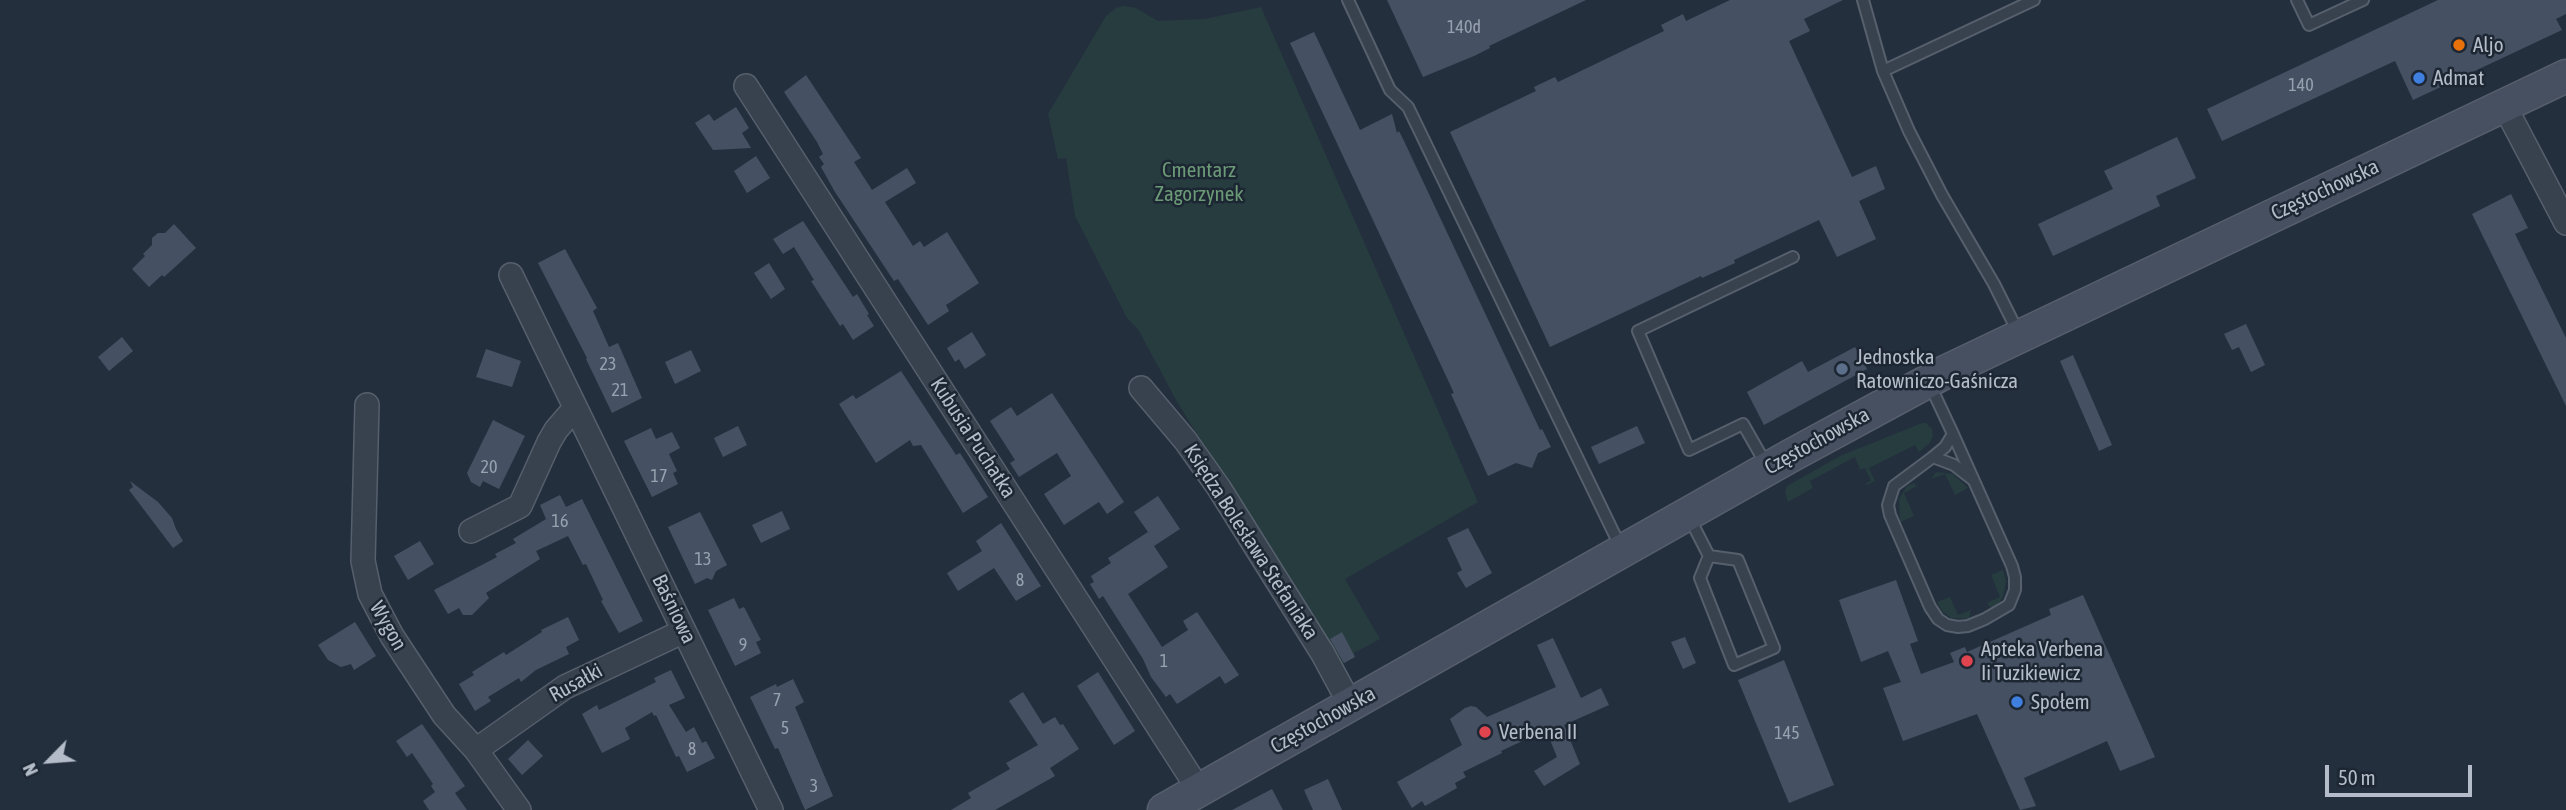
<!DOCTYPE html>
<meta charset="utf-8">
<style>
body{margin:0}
#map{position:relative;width:2566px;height:810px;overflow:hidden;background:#242f3e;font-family:"Asap Condensed",sans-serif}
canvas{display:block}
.north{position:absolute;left:14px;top:726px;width:70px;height:70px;-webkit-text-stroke:5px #1d2633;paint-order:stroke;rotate:245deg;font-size:19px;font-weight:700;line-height:28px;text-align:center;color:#b4bcc9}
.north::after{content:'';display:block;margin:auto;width:24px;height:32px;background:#b4bcc9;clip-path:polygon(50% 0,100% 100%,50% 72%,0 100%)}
.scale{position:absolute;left:2325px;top:765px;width:147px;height:32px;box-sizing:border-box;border:4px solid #b4bcc9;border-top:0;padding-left:9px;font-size:21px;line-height:24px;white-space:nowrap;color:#b4bcc9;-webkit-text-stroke:5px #1d2633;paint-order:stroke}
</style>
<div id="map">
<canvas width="2566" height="810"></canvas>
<div class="north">N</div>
<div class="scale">50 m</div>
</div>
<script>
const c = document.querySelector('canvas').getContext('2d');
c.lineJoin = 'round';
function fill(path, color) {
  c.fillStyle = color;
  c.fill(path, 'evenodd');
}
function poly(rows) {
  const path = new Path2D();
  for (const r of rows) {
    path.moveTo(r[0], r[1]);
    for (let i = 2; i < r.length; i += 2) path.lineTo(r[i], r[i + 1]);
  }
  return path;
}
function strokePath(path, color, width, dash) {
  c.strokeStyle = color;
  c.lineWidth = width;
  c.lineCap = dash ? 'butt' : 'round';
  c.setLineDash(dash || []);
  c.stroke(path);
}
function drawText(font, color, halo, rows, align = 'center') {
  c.font = font + ' "Asap Condensed",sans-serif';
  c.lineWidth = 5;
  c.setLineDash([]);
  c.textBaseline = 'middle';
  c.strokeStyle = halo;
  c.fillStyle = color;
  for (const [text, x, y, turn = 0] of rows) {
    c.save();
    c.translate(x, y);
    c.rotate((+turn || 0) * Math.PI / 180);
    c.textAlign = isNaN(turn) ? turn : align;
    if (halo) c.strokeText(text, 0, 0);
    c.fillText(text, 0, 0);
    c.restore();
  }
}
const green = poly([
 [1124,6,1136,8,1158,21,1205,19,1261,7,1478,502,1345,579,1380,639,1354,653,1355,657,1339,666,1176,400,1138,329,1127,318,1075,216,1066,158,1058,159,1048,114,1106,16,1116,8],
 [1922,423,1926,423,1932,429,1933,436,1930,443,1919,452,1915,445,1869,468,1875,481,1867,485,1866,483,1871,481,1865,468,1860,470,1855,457,1810,481,1813,488,1788,502,1785,492,1787,486,1840,456],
 [1936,472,1953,474,1968,488,1955,495,1945,474,1931,479],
 [1914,483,1917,486,1904,493,1914,516,1900,522,1899,499,1907,486],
 [2003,570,2006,581,2003,597,1996,607,1990,607,1987,603,2000,597,1991,575],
 [1950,597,1958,615,1971,610,1969,619,1951,618,1943,612,1937,602]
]);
const building = poly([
 [1387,0,1586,0,1489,46,1490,48,1474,56,1423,77],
 [1730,0,1843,0,1804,19,1810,31,1789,41,1852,177,1876,166,1885,189,1859,201,1876,239,1837,257,1819,220,1734,260,1735,263,1702,278,1701,276,1550,347,1450,132,1536,91,1534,87,1555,77,1558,82,1664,31,1661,25,1683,14,1686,21],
 [2438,0,2566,0,2566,14,2556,19,2562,30,2413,100,2395,61,2222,141,2207,109],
 [1314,32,1360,130,1392,114,1397,133,1399,131,1404,141,1540,430,1542,429,1551,447,1538,453,1532,468,1516,463,1488,476,1451,394,1454,393,1290,43],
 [806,75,861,158,854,162,872,190,907,168,916,183,885,202,913,246,920,241,924,247,947,232,979,283,946,305,949,311,928,325,898,279,894,281,835,192,821,167,824,164,819,157,823,154,817,142,784,92],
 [736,107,749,128,742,133,751,148,713,150,695,123,709,114,714,121],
 [2177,137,2196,178,2156,196,2160,206,2053,256,2038,224,2113,189,2104,171],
 [756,156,770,178,747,193,734,171],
 [2511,194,2528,228,2515,234,2566,338,2566,406,2472,214],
 [803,221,853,297,857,294,869,314,867,315,874,326,853,340,843,324,840,326,811,281,814,280,794,247,783,254,773,239],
 [174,224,196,248,164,277,162,275,149,287,132,269,145,256,143,254,152,245,152,238,158,233,165,233],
 [565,249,597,308,593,311,609,347,618,343,642,398,612,413,586,359,587,358,538,263],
 [769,263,785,289,771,299,754,273],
 [2246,324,2265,365,2251,372,2239,347,2232,350,2224,334],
 [972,332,986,355,965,369,959,359,955,362,947,348],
 [122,337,133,351,109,371,98,357],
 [1855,347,1867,369,1764,425,1747,392,1802,361,1808,372],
 [486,349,521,361,512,387,476,377],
 [691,350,701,371,675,384,665,362],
 [2073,355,2112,445,2099,451,2060,361],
 [901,371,956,455,960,453,988,497,963,513,921,445,913,446,910,440,876,463,839,404,853,395,856,399],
 [1052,393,1124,502,1107,514,1099,502,1064,525,1044,494,1071,476,1057,453,1019,477,1010,463,1015,460,990,421,1011,407,1017,416],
 [493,420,525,436,499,489,483,481,480,487,471,482,467,473],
 [738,426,747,445,723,457,714,438],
 [1637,426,1645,443,1599,464,1591,447],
 [651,428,656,439,672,432,680,448,669,454,677,471,673,473,678,484,652,497,624,441],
 [130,481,158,502,172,518,176,529,183,541,173,548,129,490,133,487],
 [560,495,566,507,582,499,643,621,619,633,601,601,603,600,586,564,583,565,568,536,536,551,540,559,486,593,489,598,472,615,463,615,459,608,448,614,434,590,497,557,495,554,516,543,513,539,546,519,540,505],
 [1158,496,1180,529,1154,546,1168,567,1128,594,1162,647,1188,630,1183,621,1197,612,1239,675,1225,684,1220,676,1177,704,1170,694,1166,697,1151,677,1143,659,1103,596,1099,599,1090,584,1094,582,1091,576,1111,563,1108,558,1148,532,1134,512],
 [782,511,790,529,761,543,752,525],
 [700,512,727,565,716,571,712,580,707,578,695,584,668,527],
 [1001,523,1041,586,1016,601,994,568,958,591,947,573,982,551,976,541],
 [1468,528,1492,573,1466,588,1457,573,1462,570,1447,538],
 [420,541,434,564,408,580,394,556],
 [1896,580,1918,641,1910,644,1921,674,1954,662,1950,653,1965,647,1967,652,2051,615,2049,609,2083,595,2155,757,2120,771,2107,741,2024,778,2036,806,2020,810,1977,714,1903,741,1883,688,1901,682,1888,651,1861,662,1839,600],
 [734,598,739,609,744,607,761,640,756,642,761,653,735,666,708,610],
 [568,617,579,640,566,647,569,654,536,670,521,682,519,678,488,697,491,701,475,711,459,684,474,675,472,672,504,652,506,655,542,632,541,630],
 [355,622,376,656,354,670,351,664,341,667,328,660,318,645],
 [1342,632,1355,657,1344,663,1330,639],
 [1685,637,1696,663,1683,669,1671,642],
 [1553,638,1581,698,1601,688,1609,705,1564,725,1580,764,1544,786,1534,771,1557,757,1546,730,1501,751,1502,753,1463,772,1466,777,1455,783,1457,788,1425,806,1422,801,1412,808,1397,782,1462,745,1450,719,1465,708,1471,706,1476,707,1487,717,1556,687,1537,645],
 [1784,660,1834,785,1789,803,1738,680],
 [671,670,685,698,669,705,686,732,694,727,702,743,706,741,715,758,687,772,679,756,676,757,656,715,654,716,652,712,625,728,630,739,602,753,582,714,597,705,599,710,640,690,656,682,654,678],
 [1098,672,1135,731,1114,745,1077,686],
 [793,679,804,702,795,707,833,796,805,810,778,748,775,749,750,697,776,684,777,687],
 [1023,692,1043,724,1055,717,1060,725,1063,724,1079,749,1050,768,1055,776,995,810,951,810,971,798,968,793,1010,769,1006,763,1038,745,1009,701],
 [422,724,465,786,455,793,467,810,429,810,423,801,435,792,431,786,433,784,412,753,407,757,396,741],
 [528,740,543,756,522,775,508,759],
 [1328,779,1342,810,1313,810,1304,790],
 [1272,789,1283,810,1232,810]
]);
const lane = poly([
 [1348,0,1390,90,1408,107,1621,548],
 [1863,0,1883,71,1909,131,1942,195,1994,284,2018,332],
 [2297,0,2309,25,2363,0],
 [1883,71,2034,0],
 [1930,385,1953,434,2012,566,2015,577,2015,590,2009,605,1985,619,1968,626,1958,627,1947,625,1938,619,1930,607,1890,515,1888,505,1894,486,1933,457,1945,447,1953,434],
 [1933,457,1954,465,1972,479],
 [1767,466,1743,424,1689,450,1638,331,1793,257],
 [1688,515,1709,556,1700,578,1734,665,1774,648,1738,560,1709,556]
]);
const street = poly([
 [746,86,1199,790],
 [2504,105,2566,223],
 [511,275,771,810],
 [1141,388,1185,440,1219,488,1323,654,1350,704],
 [367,405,363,561,370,594,392,636,444,715,476,750,519,810],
 [471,531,520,506,549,442,556,430,575,408],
 [476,750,565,687,684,631]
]);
const secondary = poly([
 [1164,810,1792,455,1947,371,2566,76]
]);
const markers = [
 [2459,45,7,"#e8710a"],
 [2419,78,7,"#3f7fe0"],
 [1842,369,7,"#5c6f8a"],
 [1967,661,7,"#e0444e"],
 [2017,702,7,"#3f7fe0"],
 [1485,732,7,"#e0444e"]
];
const numberNames = [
 ["140d",1464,27],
 ["140",2301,85],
 ["23",608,364],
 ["21",620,390],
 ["20",489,467],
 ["17",659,476],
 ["16",560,521],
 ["13",703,559],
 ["8",1020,580],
 ["9",743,645],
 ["1",1164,661],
 ["7",777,700],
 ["5",785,728],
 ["145",1787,733],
 ["8",692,749],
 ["3",814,786]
];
const poiNames = [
 ["Aljo",2473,45],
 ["Admat",2433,78],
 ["Jednostka",1856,357],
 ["Ratowniczo-Gaśnicza",1856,381],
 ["Apteka Verbena",1981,649],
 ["Ii Tuzikiewicz",1981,673],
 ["Społem",2031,702],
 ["Verbena II",1499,732]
];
const parkNames = [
 ["Cmentarz",1199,170],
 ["Zagorzynek",1199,194]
];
const streetNames = [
 ["Częstochowska",2325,190,-25],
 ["Kubusia Puchatka",973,438,57],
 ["Częstochowska",1817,441,-29],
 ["Księdza Bolesława Stefaniaka",1251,542,57],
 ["Baśniowa",674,609,64],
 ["Wygon",388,626,60],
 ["Rusałki",576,683,-29],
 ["Częstochowska",1323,720,-29]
];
fill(green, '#263c3f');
fill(building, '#455162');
strokePath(lane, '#565f6c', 14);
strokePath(street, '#565f6c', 26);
strokePath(secondary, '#565f6c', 35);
strokePath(lane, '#38414e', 10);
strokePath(street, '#38414e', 23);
strokePath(secondary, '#465061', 32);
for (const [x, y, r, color] of markers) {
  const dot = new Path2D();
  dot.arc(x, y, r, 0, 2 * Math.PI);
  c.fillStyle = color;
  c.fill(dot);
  strokePath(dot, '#1d2633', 2.5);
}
drawText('18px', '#98a1af', null, numberNames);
drawText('21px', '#b4bcc9', '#1d2633', poiNames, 'left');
drawText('21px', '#6b9a76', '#1d2633', parkNames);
drawText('21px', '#b4bcc9', '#1d2633', streetNames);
</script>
